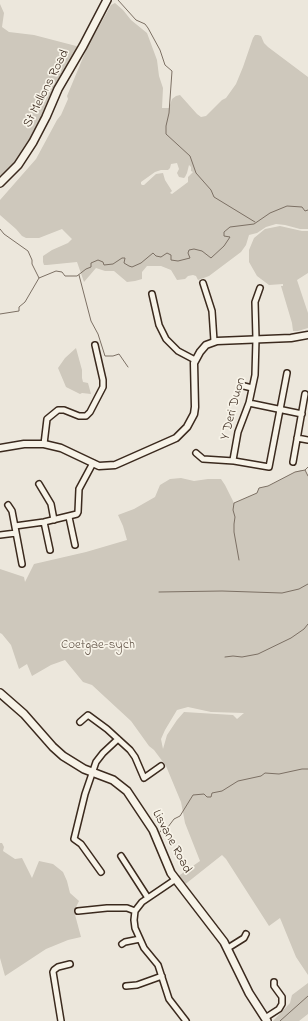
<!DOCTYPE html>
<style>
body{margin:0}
canvas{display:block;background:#ece7dc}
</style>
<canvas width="308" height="1021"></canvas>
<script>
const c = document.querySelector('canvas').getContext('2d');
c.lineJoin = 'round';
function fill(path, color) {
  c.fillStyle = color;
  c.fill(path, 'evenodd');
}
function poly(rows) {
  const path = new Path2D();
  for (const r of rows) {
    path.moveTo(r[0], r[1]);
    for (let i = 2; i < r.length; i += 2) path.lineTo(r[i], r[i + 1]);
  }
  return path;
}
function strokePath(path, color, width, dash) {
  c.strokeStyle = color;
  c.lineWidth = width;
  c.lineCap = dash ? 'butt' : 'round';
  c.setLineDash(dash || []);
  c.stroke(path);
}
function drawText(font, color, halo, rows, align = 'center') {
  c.font = font + ' "Indie Flower",sans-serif';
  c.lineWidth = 3.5;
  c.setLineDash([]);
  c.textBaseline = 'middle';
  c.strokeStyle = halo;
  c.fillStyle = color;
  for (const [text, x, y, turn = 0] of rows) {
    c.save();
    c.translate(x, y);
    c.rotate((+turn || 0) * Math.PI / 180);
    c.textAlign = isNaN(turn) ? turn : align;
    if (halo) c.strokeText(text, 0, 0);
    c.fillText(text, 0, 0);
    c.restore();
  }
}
const green = poly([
 [115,3,123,10,131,20,147,33,157,60,159,76,163,88,162,108,169,108,172,99,176,96,180,95,197,114,201,117,206,116,222,100,226,98,236,84,243,67,253,38,255,35,258,35,261,36,264,43,268,47,308,77,308,229,300,229,285,225,276,224,266,227,257,233,249,235,246,245,241,252,209,276,198,280,196,276,193,275,188,276,185,279,177,280,171,270,161,266,147,266,142,272,142,279,135,281,127,282,114,271,105,271,96,268,84,282,77,262,47,265,44,265,43,262,43,256,52,250,68,243,72,239,62,229,39,238,26,238,22,236,16,229,0,215,0,200,36,159,57,120,61,115,68,99,67,96,87,48,111,5],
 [177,163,179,169,177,173,179,177,184,178,185,177,187,173,189,165,191,167,191,171,193,172,188,177,188,182,172,194,170,193,172,191,165,180,163,173,156,174,144,185,142,185,141,184,141,182,155,172,161,170,168,170,170,168,171,164],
 [0,4,4,13,2,27,9,32,34,35,80,47,40,124,21,157,0,181],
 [280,226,302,231,308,231,308,273,297,280,308,313,308,328,298,331,293,331,292,323,281,286,283,286,283,284,269,285,257,276,249,262,249,250,254,238,265,229],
 [76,348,82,370,82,378,83,382,88,383,91,394,82,393,80,394,66,387,58,368,65,358],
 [301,470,305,470,308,476,308,975,296,957,280,918,269,926,226,859,222,855,183,886,177,877,200,861,185,823,181,802,166,766,154,750,149,746,131,721,92,685,83,682,65,660,51,665,32,676,27,664,19,669,11,645,2,634,0,633,0,569,24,577,25,582,34,564,86,552,127,540,123,526,118,515,134,509,155,497,160,485,170,479,181,478,194,481,208,479,221,479,225,485,234,503,257,493,259,488,268,486,295,472],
 [188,707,211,712,244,713,237,719,233,715,184,712,177,720,167,735,163,749,161,739,165,730,177,710],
 [0,843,2,843,4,847,3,851,15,859,22,858,32,878,39,861,53,864,63,872,67,881,70,893,79,901,74,911,81,937,68,940,46,949,5,976,0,958],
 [308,983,308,1014,299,1021,273,1021,290,1003,292,995]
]);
const stream = poly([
 [118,0,136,20,145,24,148,28,160,50,165,65,172,71,169,113,166,126,166,134,190,156,196,173,211,190,214,197,255,222],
 [0,229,4,234,28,251,32,260,32,264,39,278,56,271,62,272,65,276,77,276,86,269,91,267,91,263,98,260,103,262,104,265,113,264,122,258,125,258,124,263,129,266,132,267,141,263,153,253,156,256,161,257,167,253,171,255,171,260,178,261,190,258,188,253,189,250,194,249,202,251,211,258,224,246,230,237,224,236,224,232,230,227,254,224,270,213,287,206,302,207,305,211,308,210],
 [79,275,91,321,98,334,105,356,113,356,119,354,128,367],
 [0,314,19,311,19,307,25,302,39,278],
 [308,467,305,470,308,476],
 [239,560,234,532,234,524,235,517,233,510,234,503,257,493,259,488,268,486,295,472,305,470],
 [159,592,222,591,282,593,299,589,308,584],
 [225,657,233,656,242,657,258,654,291,638,304,629,308,624],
 [160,832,163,828,168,827,174,819,180,816,193,795,204,794,207,797,211,797,212,793,222,791,238,781,261,776,265,773,279,774,302,769,308,769],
 [280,1021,308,996]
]);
const minor = poly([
 [203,283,212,311,214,341],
 [152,294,159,325,166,339,178,351,195,360],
 [244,386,252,388],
 [249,403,302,414],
 [297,438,308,440],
 [44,444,47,419,58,410,64,410,79,416,86,416,90,412,103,387,103,380,95,345],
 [196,453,203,459,234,461,269,467,287,373],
 [233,460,238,432,249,403,255,375,256,339,255,302,260,288],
 [293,462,305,394],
 [39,484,51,504,54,520],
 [8,505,12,511,22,564],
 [69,517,75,545],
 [44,522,50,550],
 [15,526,44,522,77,514,78,512,79,489,93,463],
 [0,535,16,533],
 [80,722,88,715,107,729,130,750,135,757,144,778,161,766],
 [121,856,148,898],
 [101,872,81,844,74,839,85,794,96,762,103,753,118,739],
 [176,879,142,902,135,911,134,920,135,928,144,948,158,965,169,999,186,1021],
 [78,911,107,908,127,908,135,911],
 [122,944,125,942,140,939],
 [228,948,244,938,246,934],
 [126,986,137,985,162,976],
 [265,1018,279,1009,282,1004,282,997,274,986,274,982],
 [61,1021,53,972,54,970,58,967,70,964]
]);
const tertiary = poly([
 [0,448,24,444,44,444,61,448,99,466,115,465,176,438,187,427,194,414,195,407,194,363,200,352,206,345,217,341,291,338,308,335]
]);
const secondary = poly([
 [0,183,18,165,33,142,46,117,58,89,83,46,107,0],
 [0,693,24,714,53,747,63,756,84,769,113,780,127,791,153,830,171,873,224,942,249,993,267,1021]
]);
const streetNames = [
 ["St Mellons Road",47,89,-63],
 ["Y Deri Duon",234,409,-75],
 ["Lisvane Road",171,842,62]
];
const parkNames = [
 ["Coetgae-sych",98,646]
];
fill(green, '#cec8bc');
strokePath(stream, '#7c7064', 1);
strokePath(minor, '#3b2a1e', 8);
strokePath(tertiary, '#3b2a1e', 9);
strokePath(secondary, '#3b2a1e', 10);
strokePath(minor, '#f7f3e8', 5);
strokePath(tertiary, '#f7f3e8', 6);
strokePath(secondary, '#f7f3e8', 7);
drawText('13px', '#3b2a1e', '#f7f3e8', streetNames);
drawText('13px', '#605246', '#f7f3e8', parkNames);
</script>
